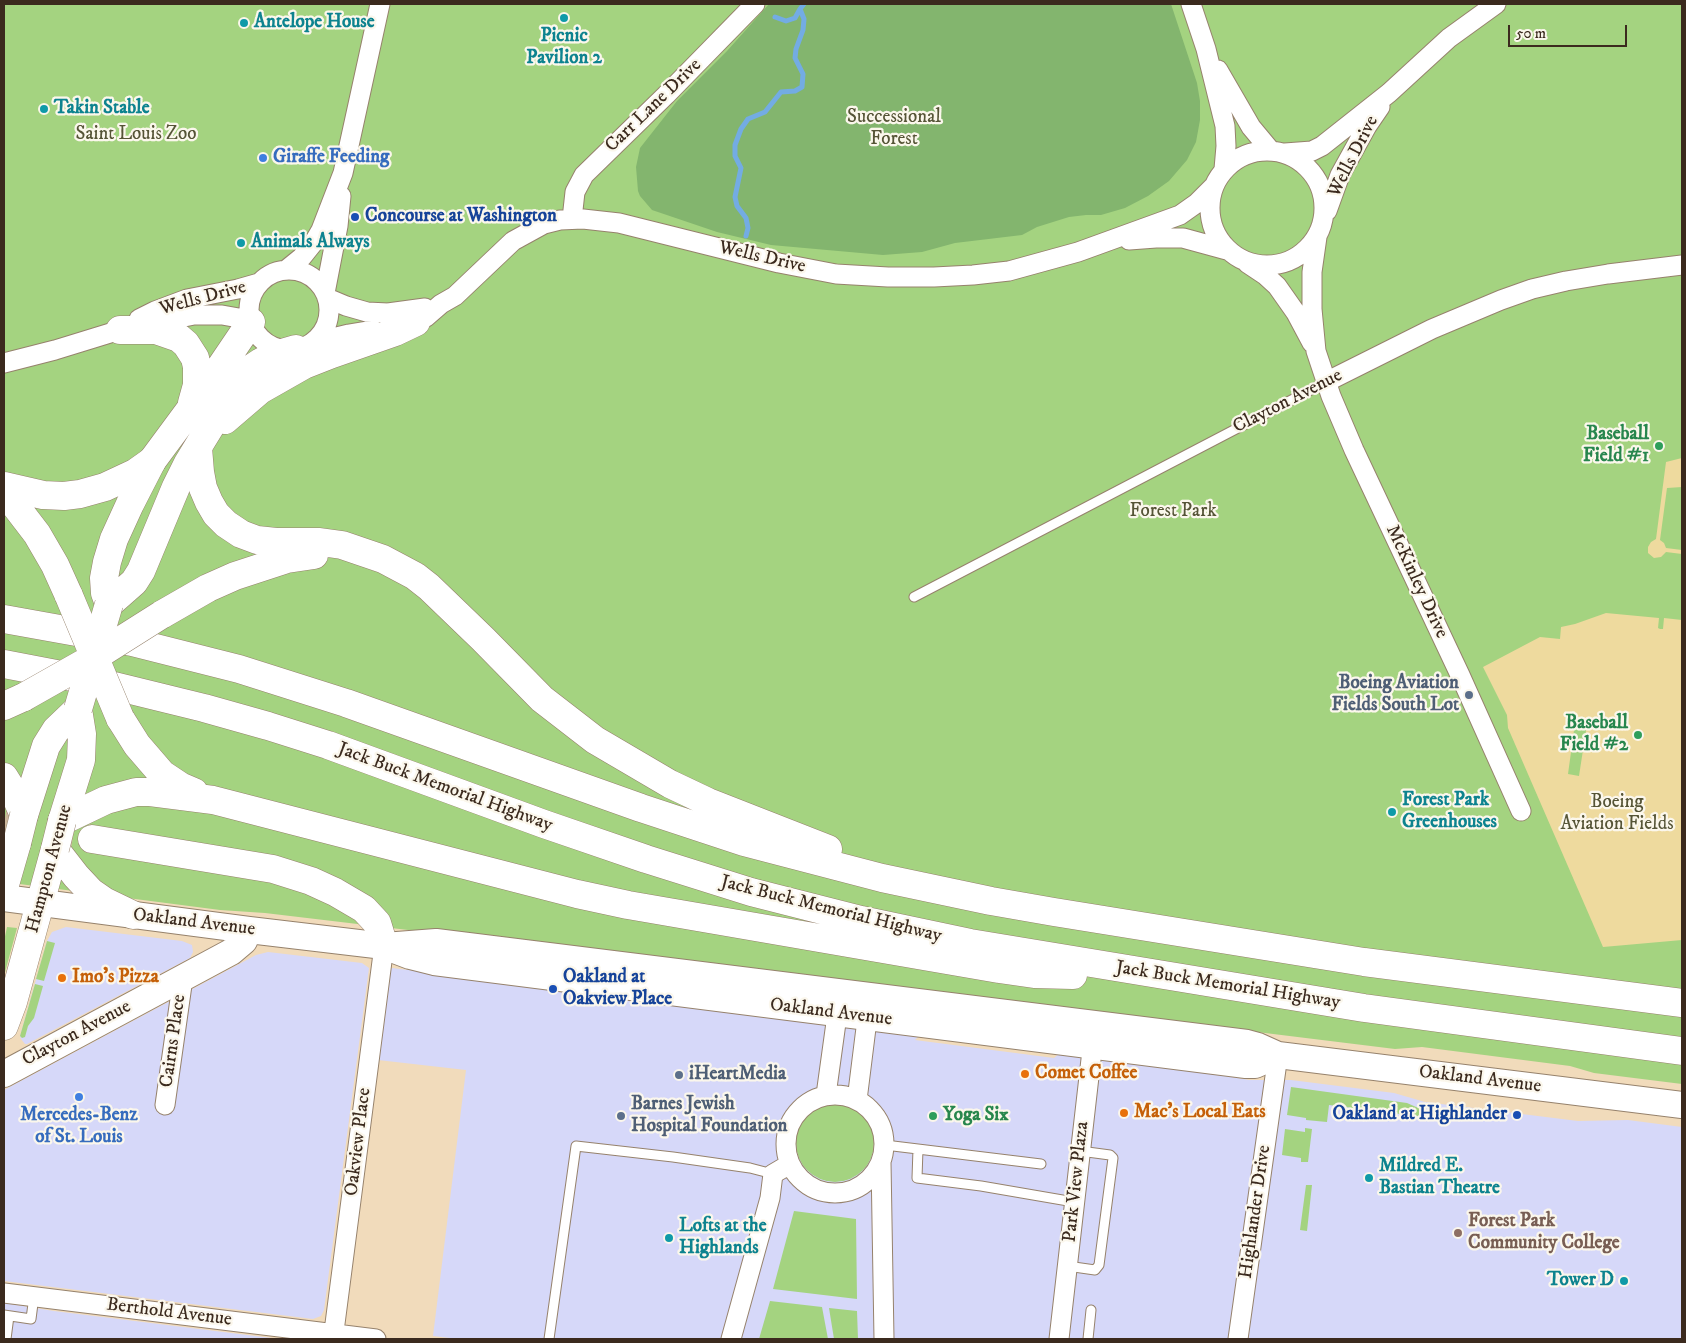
<!DOCTYPE html>
<style>
body{margin:0}
#map{position:relative;width:1686px;height:1343px;overflow:hidden;background:#f1dbbb;font-family:"IM FELL DW Pica",serif}
canvas{display:block}
.frame{position:absolute;inset:0;border:5px solid #3b2a1e;pointer-events:none}
.scale{position:absolute;left:1508px;top:25px;width:119px;height:22px;box-sizing:border-box;border:2px solid #3b2a1e;border-top:0;padding-left:6px;font-size:15px;line-height:18px;white-space:nowrap;color:#3b2a1e;-webkit-text-stroke:4px #fbf7ec;paint-order:stroke}
</style>
<div id="map">
<canvas width="1686" height="1343"></canvas>
<div class="frame"></div>
<div class="scale">50 m</div>
</div>
<script>
const c = document.querySelector('canvas').getContext('2d');
c.lineJoin = 'round';
function fill(path, color) {
  c.fillStyle = color;
  c.fill(path, 'evenodd');
}
function poly(rows) {
  const path = new Path2D();
  for (const r of rows) {
    if (r.length === 3) {
      path.moveTo(r[0] + r[2], r[1]);
      path.arc(r[0], r[1], r[2], 0, 2 * Math.PI);
      continue;
    }
    path.moveTo(r[0], r[1]);
    for (let i = 2; i < r.length; i += 2) path.lineTo(r[i], r[i + 1]);
  }
  return path;
}
function strokePath(path, color, width, dash) {
  c.strokeStyle = color;
  c.lineWidth = width;
  c.lineCap = dash ? 'butt' : 'round';
  c.setLineDash(dash || []);
  c.stroke(path);
}
function drawText(font, color, halo, rows, align = 'center') {
  c.font = font + ' "IM FELL DW Pica",serif';
  c.lineWidth = 4.5;
  c.setLineDash([]);
  c.textBaseline = 'middle';
  c.strokeStyle = halo;
  c.fillStyle = color;
  for (const [text, x, y, turn = 0] of rows) {
    c.save();
    c.translate(x, y);
    c.rotate((+turn || 0) * Math.PI / 180);
    c.textAlign = isNaN(turn) ? turn : align;
    if (halo) c.strokeText(text, 0, 0);
    c.fillText(text, 0, 0);
    c.restore();
  }
}
const built = poly([
 [66,927,182,941,192,945,193,952,190,958,27,1044,25,1044,21,1039,20,1036,47,941,52,932],
 [268,952,362,963,369,968,324,1310,321,1316,313,1319,4,1281,4,1090,256,955],
 [392,968,923,1032,915,1040,1054,1058,1061,1052,1118,1057,1249,1080,1291,1080,1394,1093,1425,1102,1578,1121,1628,1120,1682,1127,1682,1339,458,1339,433,1336,466,1070,378,1060,390,971],
 [4,1303,54,1311,280,1339,4,1339]
]);
const green = poly([
 [4,4,1682,4,1682,1084,1594,1073,1570,1066,1422,1047,1395,1049,1257,1032,1218,1030,408,930,265,913,220,910,4,882],
 [7,927,17,928,4,976,4,941],
 [47,941,55,943,44,981,36,979],
 [35,984,43,986,34,1018,28,1026,25,1037,22,1038,20,1036],
 [1291,1087,1407,1103,1423,1110,1433,1111,1432,1118,1329,1105,1327,1122,1306,1120,1306,1118,1287,1115],
 [835,1143,39],
 [1305,1128,1312,1129,1308,1162,1301,1162,1301,1158,1282,1155,1285,1129,1305,1132],
 [1306,1185,1312,1185,1307,1231,1300,1230],
 [794,1211,856,1219,857,1299,773,1289],
 [770,1301,822,1307,828,1339,759,1339],
 [829,1308,857,1311,858,1339,834,1339]
]);
const forest = poly([
 [769,4,1171,4,1197,83,1200,101,1200,120,1196,142,1187,160,1169,181,1148,196,1125,208,1101,215,1086,215,1069,217,1037,227,1022,235,955,243,922,252,883,255,771,245,717,232,652,210,640,196,638,191,636,167,640,148,677,101,727,51]
]);
const sand = poly([
 [1682,458,1682,487,1667,488,1660,540,1664,543,1666,548,1682,550,1682,554,1666,552,1661,557,1654,558,1648,553,1648,547,1651,542,1656,539,1666,462],
 [1606,613,1659,618,1658,628,1660,629,1663,629,1664,618,1682,620,1682,940,1603,947,1508,728,1507,715,1483,667,1540,637,1560,639,1561,627,1575,624],
 [1575,723,1587,724,1579,776,1568,774]
]);
const stream = poly([
 [775,17,786,21,795,18,800,9],
 [746,236,748,228,746,218,737,206,735,197,741,168,735,156,735,145,741,129,748,119,765,112,781,92,795,91,802,87,803,74,795,58,796,49,803,30,804,19,800,9,804,4]
]);
const highwayTunnel = poly([
 [4,825,92,839]
]);
const lane = poly([
 [914,597,1326,382],
 [885,1145,1041,1164],
 [918,1149,917,1178,981,1186,1074,1202],
 [1067,1266,1095,1270,1099,1265,1113,1158,1110,1155,1080,1151],
 [4,1315,31,1319,34,1296],
 [6,1339,9,1316],
 [549,1339,576,1146,673,1157,750,1168,773,1174],
 [1088,1339,1091,1310]
]);
const street = poly([
 [1191,4,1206,49,1225,126,1226,146,1224,169],
 [1218,70,1251,127,1271,151],
 [1267,208,57],
 [1285,153,1312,151,1322,146,1389,93,1449,38,1496,4],
 [1327,211,1340,175,1367,126,1380,107],
 [572,219,575,192,584,175,666,95,755,4],
 [1317,237,1312,272,1312,309,1316,351,1331,396,1354,450,1460,675,1521,811],
 [1129,240,1156,238,1183,238,1227,250],
 [1247,263,1265,275,1277,286,1296,313,1312,343],
 [286,270,302,257,314,242,321,230,343,173,380,4],
 [289,310,40],
 [325,293,338,226,341,196],
 [327,298,346,306,367,312,388,313,425,308],
 [139,319,155,311,187,299,238,289,259,283],
 [405,324,416,322,426,317,441,304,455,296,513,241,544,224,560,220,583,219,619,223,779,263,836,274,888,277,934,277,973,275,1009,271,1078,252,1180,215,1197,203,1213,187],
 [312,343,349,334,373,330],
 [4,363,55,350,120,330,194,315,222,315,250,320],
 [1326,382,1432,329,1501,300,1532,289,1566,281,1608,274,1682,265],
 [826,1095,839,1001],
 [835,1144,49],
 [857,1100,869,1004],
 [165,1105,183,978],
 [881,1162,884,1339],
 [4,1293,376,1339],
 [333,1339,384,946],
 [731,1339,770,1198,773,1174,790,1164],
 [1059,1339,1094,1033],
 [1238,1339,1278,1055]
]);
const secondary = poly([
 [4,898,249,930,384,946,436,942,1247,1043,1258,1046,1278,1055,1682,1105],
 [389,948,410,956,434,962,1246,1065,1255,1065,1278,1055],
 [4,1074,231,952,244,941,249,930]
]);
const primary = poly([
 [251,322,209,384,152,461,130,504,114,539,107,562,104,578,105,593,109,604,134,582,141,571,176,487,188,463,231,393,252,368,261,362,272,356,296,349],
 [120,330,156,330,179,338,186,344,195,358,197,367,197,385,192,403],
 [225,420,260,390,304,365,332,354,395,332,416,322],
 [24,815,46,746,56,730,78,709,82,734,81,760,62,821],
 [55,849,76,876,91,892,104,901,133,915],
 [4,888,17,843],
 [4,1026,13,1002,55,849]
]);
const highway = poly([
 [198,448,200,472,203,488,209,502,216,514,226,524,241,534,257,540,276,542,320,542,342,545,383,559,415,576,429,587,483,639,542,699,595,740,670,784,708,802,828,849],
 [4,486,43,495,64,496,80,494,105,487,135,473,152,461],
 [4,491,37,534,55,565,69,596],
 [161,615,208,588,235,576,287,559,314,555],
 [4,619,132,642,239,669,346,703,641,808,744,842,882,878,991,901,1054,912,1364,962,1682,1003],
 [4,664,98,682,204,708,268,726,328,745,544,824,646,859,751,892,861,920,970,943,1364,1008,1682,1051],
 [4,706,24,697],
 [120,718,137,745,162,774,180,786,194,792],
 [4,777,14,793,24,815],
 [62,821,106,800,136,792,150,792,213,800,577,894,628,905,999,969,1034,974,1073,975],
 [92,839,273,869,311,881,335,892,364,909,377,923,384,946]
]);
const primaryBridge = poly([
 [78,709,109,604],
 [17,843,24,815],
 [55,849,62,821]
]);
const highwayBridge = poly([
 [69,596,120,718],
 [24,697,93,658,161,615]
]);
const markers = [
 [564,18,5,"#0f9aa8"],
 [244,23,5,"#0f9aa8"],
 [44,109,5,"#0f9aa8"],
 [263,158,5,"#3f7fe0"],
 [355,217,5,"#1a4fb4"],
 [241,243,5,"#0f9aa8"],
 [1659,446,5,"#2e9e5b"],
 [1469,695,5,"#5c6f8a"],
 [1638,735,5,"#2e9e5b"],
 [1392,812,5,"#0f9aa8"],
 [62,978,5,"#e8710a"],
 [553,989,5,"#1a4fb4"],
 [1025,1074,5,"#e8710a"],
 [679,1075,5,"#5c6f8a"],
 [79,1097,5,"#3f7fe0"],
 [1124,1113,5,"#e8710a"],
 [1517,1115,5,"#1a4fb4"],
 [621,1116,5,"#5c6f8a"],
 [933,1116,5,"#2e9e5b"],
 [1369,1178,5,"#0f9aa8"],
 [1458,1233,5,"#8d6e63"],
 [669,1238,5,"#0f9aa8"],
 [1624,1281,5,"#0f9aa8"]
];
const cultureNames = [
 ["Antelope House",254,23],
 ["Picnic",564,37,"center"],
 ["Pavilion 2",564,59,"center"],
 ["Takin Stable",54,109],
 ["Animals Always",251,243],
 ["Forest Park",1402,801],
 ["Greenhouses",1402,823],
 ["Mildred E.",1379,1167],
 ["Bastian Theatre",1379,1189],
 ["Lofts at the",679,1227],
 ["Highlands",679,1249],
 ["Tower D",1614,1281,"right"]
];
const streetNames = [
 ["Carr Lane Drive",654,106,-44],
 ["Wells Drive",1354,157,-63],
 ["Wells Drive",762,258,13],
 ["Wells Drive",203,299,-15],
 ["Clayton Avenue",1288,402,-27],
 ["McKinley Drive",1416,582,65],
 ["Jack Buck Memorial Highway",445,788,20],
 ["Hampton Avenue",50,869,-75],
 ["Jack Buck Memorial Highway",831,910,14],
 ["Oakland Avenue",194,923,7],
 ["Jack Buck Memorial Highway",1228,986,9],
 ["Oakland Avenue",831,1013,7],
 ["Clayton Avenue",77,1034,-28],
 ["Cairns Place",174,1041,-82],
 ["Oakland Avenue",1480,1080,7],
 ["Oakview Place",359,1142,-83],
 ["Park View Plaza",1077,1182,-84],
 ["Highlander Drive",1256,1212,-82],
 ["Berthold Avenue",169,1313,7]
];
const parkNames = [
 ["Successional",894,118],
 ["Forest",894,140],
 ["Saint Louis Zoo",136,135],
 ["Forest Park",1173,512],
 ["Boeing",1617,803],
 ["Aviation Fields",1617,825]
];
const shopNames = [
 ["Giraffe Feeding",273,158],
 ["Mercedes-Benz",79,1116,"center"],
 ["of St. Louis",79,1138,"center"]
];
const transitNames = [
 ["Concourse at Washington",365,217],
 ["Oakland at",563,978],
 ["Oakview Place",563,1000],
 ["Oakland at Highlander",1507,1115,"right"]
];
const leisureNames = [
 ["Baseball",1649,435],
 ["Field #1",1649,457],
 ["Baseball",1628,724],
 ["Field #2",1628,746],
 ["Yoga Six",943,1116,"left"]
];
const serviceNames = [
 ["Boeing Aviation",1459,684,"right"],
 ["Fields South Lot",1459,706,"right"],
 ["iHeartMedia",689,1075],
 ["Barnes Jewish",631,1105],
 ["Hospital Foundation",631,1127]
];
const foodNames = [
 ["Imo's Pizza",72,978],
 ["Comet Coffee",1035,1074],
 ["Mac's Local Eats",1134,1113]
];
const educationNames = [
 ["Forest Park",1468,1222],
 ["Community College",1468,1244]
];
fill(built, '#d6d8f9');
fill(green, '#a4d380');
fill(forest, '#83b56e');
fill(sand, '#eeda9e');
strokePath(stream, '#73ace3', 5);
strokePath(highwayTunnel, '#cdb89c', 28, [28, 14]);
strokePath(lane, '#96826c', 11);
strokePath(street, '#96826c', 21);
strokePath(secondary, '#96826c', 28);
strokePath(primary, '#96826c', 29);
strokePath(highway, '#96826c', 29);
strokePath(lane, '#fff', 9);
strokePath(street, '#fff', 19);
strokePath(secondary, '#fff', 26);
strokePath(primary, '#fff', 28);
strokePath(highway, '#fff', 28);
strokePath(primaryBridge, '#96826c', 29, []);
strokePath(highwayBridge, '#96826c', 29, []);
strokePath(primaryBridge, '#fff', 28);
strokePath(highwayBridge, '#fff', 28);
for (const [x, y, r, color] of markers) {
  const dot = new Path2D();
  dot.arc(x, y, r, 0, 2 * Math.PI);
  c.fillStyle = color;
  c.fill(dot);
  strokePath(dot, '#fbf7ec', 2);
}
drawText('bold 19px', '#0d838f', '#fbf7ec', cultureNames, 'left');
drawText('19px', '#3b2a1e', '#fbf7ec', streetNames);
drawText('19px', '#555436', '#fbf7ec', parkNames);
drawText('bold 19px', '#366cbe', '#fbf7ec', shopNames, 'left');
drawText('bold 19px', '#164399', '#fbf7ec', transitNames, 'left');
drawText('bold 19px', '#27864d', '#fbf7ec', leisureNames, 'right');
drawText('bold 19px', '#4e5e75', '#fbf7ec', serviceNames, 'left');
drawText('bold 19px', '#c56008', '#fbf7ec', foodNames, 'left');
drawText('bold 19px', '#785e54', '#fbf7ec', educationNames, 'left');
</script>
